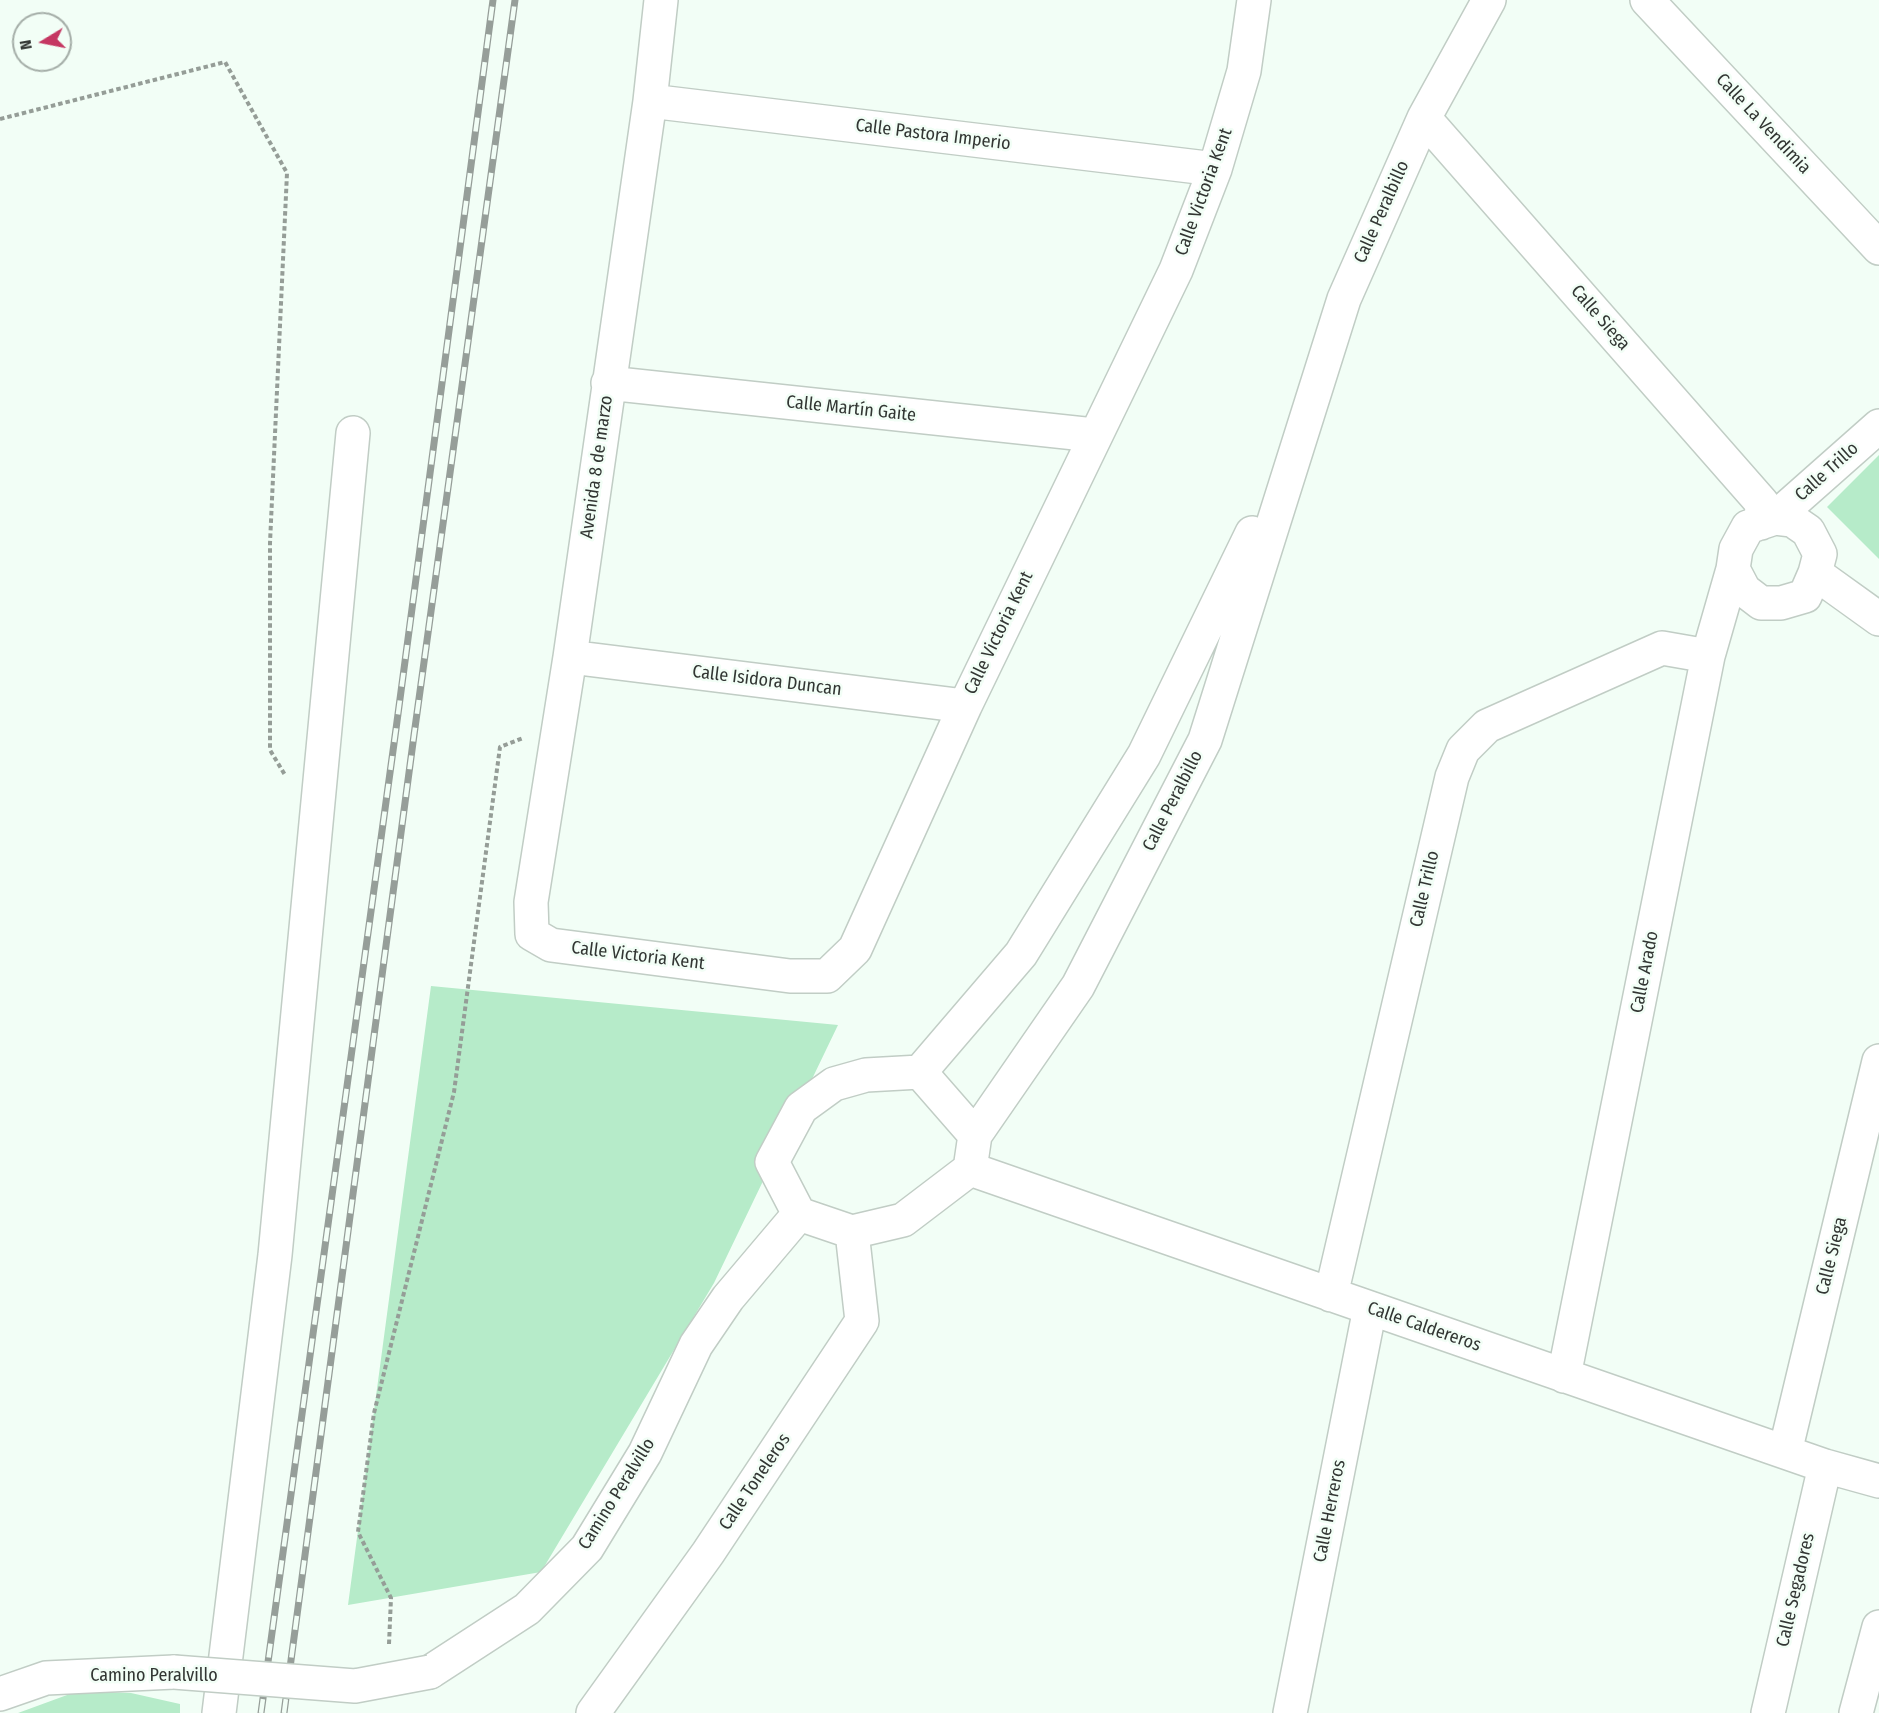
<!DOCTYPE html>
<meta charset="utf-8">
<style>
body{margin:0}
#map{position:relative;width:1879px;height:1713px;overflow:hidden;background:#f2fef6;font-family:"Fira Sans Condensed",sans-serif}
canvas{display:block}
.north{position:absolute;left:12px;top:12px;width:60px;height:60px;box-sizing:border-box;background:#f2fef6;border:2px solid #a5aea8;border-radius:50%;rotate:260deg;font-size:16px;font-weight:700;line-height:24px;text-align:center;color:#323633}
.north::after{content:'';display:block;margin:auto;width:21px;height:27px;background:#c53762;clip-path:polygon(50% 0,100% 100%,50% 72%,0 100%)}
</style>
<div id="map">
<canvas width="1879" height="1713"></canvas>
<div class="north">N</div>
</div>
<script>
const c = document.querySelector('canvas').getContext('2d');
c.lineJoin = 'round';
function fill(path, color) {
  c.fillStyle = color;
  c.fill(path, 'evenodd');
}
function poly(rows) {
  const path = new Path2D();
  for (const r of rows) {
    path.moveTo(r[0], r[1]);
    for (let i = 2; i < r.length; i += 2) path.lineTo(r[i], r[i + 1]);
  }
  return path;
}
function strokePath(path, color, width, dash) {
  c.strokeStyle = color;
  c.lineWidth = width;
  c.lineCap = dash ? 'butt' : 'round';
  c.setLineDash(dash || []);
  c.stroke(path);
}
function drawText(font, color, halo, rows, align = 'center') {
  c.font = font + ' "Fira Sans Condensed",sans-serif';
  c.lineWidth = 5;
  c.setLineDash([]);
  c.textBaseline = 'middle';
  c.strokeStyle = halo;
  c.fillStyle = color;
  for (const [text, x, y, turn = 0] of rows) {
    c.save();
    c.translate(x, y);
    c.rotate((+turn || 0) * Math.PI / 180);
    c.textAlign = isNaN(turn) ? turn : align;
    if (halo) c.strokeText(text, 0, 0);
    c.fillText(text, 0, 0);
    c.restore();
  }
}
const green = poly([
 [1879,455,1879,559,1827,507],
 [431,986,838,1025,714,1283,541,1572,348,1605],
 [78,1691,131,1693,180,1704,180,1713,18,1713]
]);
const path = poly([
 [0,119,225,62,287,173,270,543,270,750,285,775],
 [389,1644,391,1598,358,1532,374,1413,454,1092,500,747,523,738]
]);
const minor = poly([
 [661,0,650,101,570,657,531,902,532,934,551,945,790,976,827,976,855,949,965,706,1176,270,1215,169,1244,71,1254,0],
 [1647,0,1879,248],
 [650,101,1215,169],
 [1424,118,1762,503,1761,523],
 [608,383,1094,435],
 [1775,518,1792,520,1808,531,1820,554,1815,573,1805,596,1781,603,1761,603,1744,590,1733,569,1736,549,1748,527,1775,518],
 [1775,518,1879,426],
 [1815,573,1879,619],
 [570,657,965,706],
 [920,1072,1021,954,1144,755,1252,533],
 [920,1072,975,1135,970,1169,903,1220,852,1232,799,1214,772,1162,801,1108,834,1084,866,1075,920,1072],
 [975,1135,1078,986,1205,740,1344,299,1424,118,1489,0],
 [970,1169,1825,1466,1879,1481],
 [1331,1295,1452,777,1463,750,1487,726,1662,648,1708,656],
 [1564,1376,1708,656,1733,569],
 [1785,1452,1879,1061],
 [430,1672,527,1609,587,1548,645,1453,696,1345,728,1298,799,1214],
 [0,1694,46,1678,174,1672],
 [219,1713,275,1255,353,433],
 [593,1713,708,1553,862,1321,852,1232],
 [1290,1713,1370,1308],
 [1768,1713,1825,1466]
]);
const tertiary = poly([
 [1856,1713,1879,1627]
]);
const rail = poly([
 [261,1713,396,729,493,0],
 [284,1713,414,735,515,0]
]);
const minorBridge = poly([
 [174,1672,355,1686,430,1672]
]);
const streetNames = [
 ["Calle La Vendimia",1763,124,47],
 ["Calle Pastora Imperio",933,135,7],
 ["Calle Victoria Kent",1204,192,-70],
 ["Calle Peralbillo",1382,212,-66],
 ["Calle Siega",1600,318,49],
 ["Calle Martín Gaite",851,409,6],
 ["Avenida 8 de marzo",597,467,-82],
 ["Calle Trillo",1827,472,-42],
 ["Calle Victoria Kent",999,633,-64],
 ["Calle Isidora Duncan",767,681,7],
 ["Calle Peralbillo",1173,801,-63],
 ["Calle Trillo",1425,889,-77],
 ["Calle Victoria Kent",638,956,7],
 ["Calle Arado",1645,972,-79],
 ["Calle Siega",1832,1256,-76],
 ["Calle Caldereros",1424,1327,19],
 ["Calle Toneleros",755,1482,-56],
 ["Camino Peralvillo",617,1494,-58],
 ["Calle Herreros",1330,1511,-79],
 ["Calle Segadores",1796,1590,-77],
 ["Camino Peralvillo",154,1676]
];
fill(green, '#b6ebc9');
strokePath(minor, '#c1cdc5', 36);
strokePath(tertiary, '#c1cdc5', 36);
strokePath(path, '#959d97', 4, [4.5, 3]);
strokePath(minor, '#fff', 33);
strokePath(tertiary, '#fff', 33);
strokePath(rail, '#969e99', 7);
strokePath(rail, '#f2fef6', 4.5, [14]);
strokePath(minorBridge, '#c1cdc5', 36, []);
strokePath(minorBridge, '#fff', 33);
drawText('18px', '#323633', '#f2fef6', streetNames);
</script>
